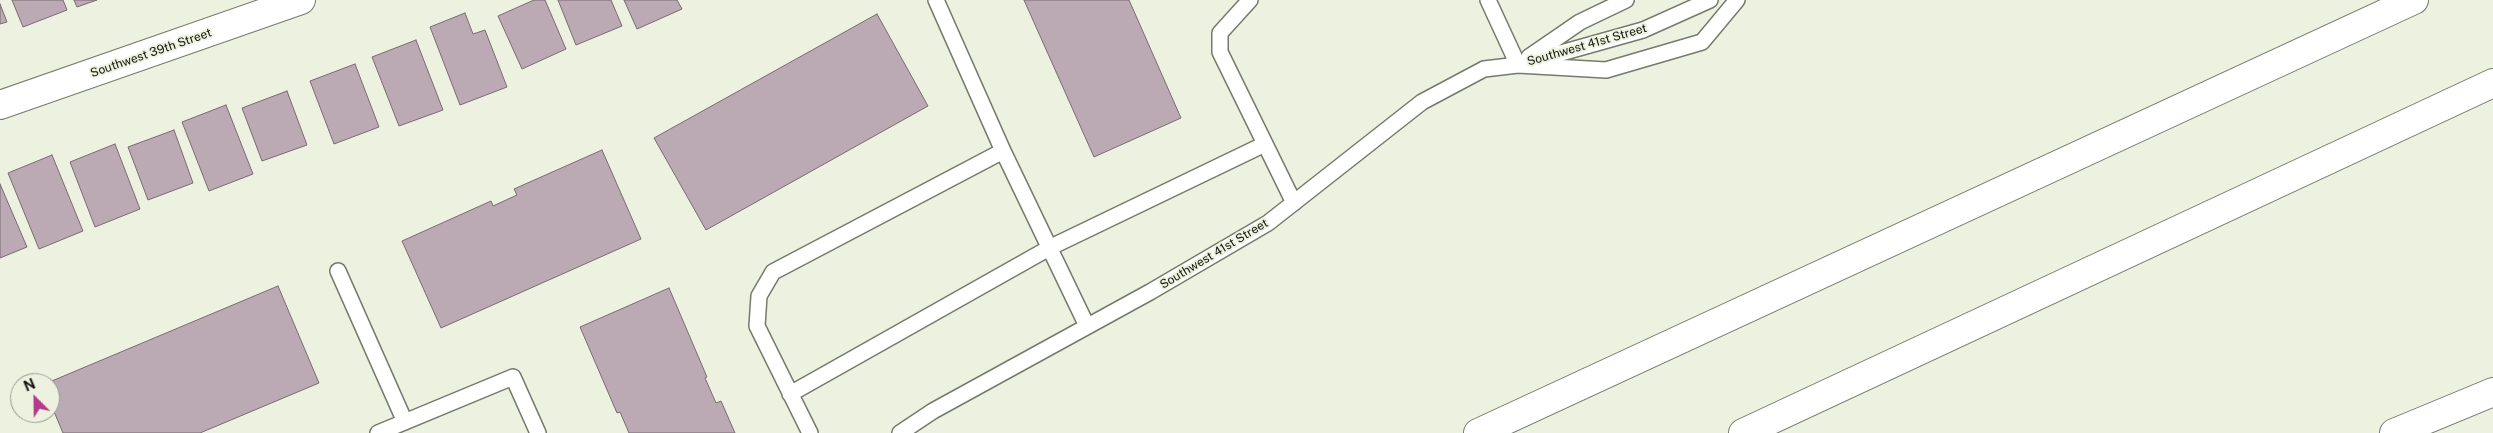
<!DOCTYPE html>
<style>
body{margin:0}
#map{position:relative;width:2493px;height:433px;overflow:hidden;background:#edf2e0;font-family:"Public Sans",sans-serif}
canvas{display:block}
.north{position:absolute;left:10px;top:373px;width:50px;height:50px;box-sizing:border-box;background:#edf2e0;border:1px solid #95998c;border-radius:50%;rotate:337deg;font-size:14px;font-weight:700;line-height:20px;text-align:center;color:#12130d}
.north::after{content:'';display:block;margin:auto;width:18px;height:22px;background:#b43a8d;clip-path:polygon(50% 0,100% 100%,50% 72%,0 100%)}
</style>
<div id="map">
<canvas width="2493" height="433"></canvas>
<div class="north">N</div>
</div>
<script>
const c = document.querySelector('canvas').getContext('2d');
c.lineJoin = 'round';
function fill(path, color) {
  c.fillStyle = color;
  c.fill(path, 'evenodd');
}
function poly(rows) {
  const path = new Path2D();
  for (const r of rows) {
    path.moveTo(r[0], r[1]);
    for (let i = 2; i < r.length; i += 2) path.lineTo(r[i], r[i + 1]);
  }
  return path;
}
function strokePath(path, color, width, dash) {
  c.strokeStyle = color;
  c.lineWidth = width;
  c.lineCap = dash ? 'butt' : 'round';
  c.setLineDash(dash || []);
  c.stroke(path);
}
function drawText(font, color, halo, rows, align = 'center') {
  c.font = font + ' "Public Sans",sans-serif';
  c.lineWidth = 4;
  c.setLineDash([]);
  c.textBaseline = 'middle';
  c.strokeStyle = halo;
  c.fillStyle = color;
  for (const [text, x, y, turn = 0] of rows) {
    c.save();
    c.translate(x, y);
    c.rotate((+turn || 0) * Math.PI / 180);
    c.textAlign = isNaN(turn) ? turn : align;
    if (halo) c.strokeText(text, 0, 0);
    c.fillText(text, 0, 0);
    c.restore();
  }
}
const building = poly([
 [12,0,63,0,67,10,23,27,12,0],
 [74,0,97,0,77,7,74,0],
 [534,0,545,0,566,49,522,69,498,16,534,0],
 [558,0,611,0,622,26,576,45,558,0],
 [624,0,677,0,682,9,637,29,624,0],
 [1024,0,1129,0,1181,118,1094,157,1024,0],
 [0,4,7,22,0,24,0,4],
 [465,13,473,34,485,30,507,87,460,105,430,27,465,13],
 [877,14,928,106,706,230,654,138,877,14],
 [416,40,443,110,399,126,372,57,416,40],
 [355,64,379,127,334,144,310,81,355,64],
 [287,91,307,145,262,161,242,108,287,91],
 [226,105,253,174,209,191,182,122,226,105],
 [174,130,193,183,148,200,128,147,174,130],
 [115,144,140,209,95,227,70,162,115,144],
 [602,150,641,239,441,328,402,241,491,201,493,206,517,195,514,189,602,150],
 [52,155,83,231,39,249,8,173,52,155],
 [0,184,27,247,0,258,0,184],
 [278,286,319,383,200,433,63,433,50,402,50,383,47,383,278,286],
 [669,288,707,377,705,378,716,403,721,401,735,433,629,433,620,412,617,413,580,327,669,288]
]);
const service = poly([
 [936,0,1003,151,1087,326],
 [1250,0,1220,33,1220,52,1294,203],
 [1488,0,1518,65],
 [1529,57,1580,22,1626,0],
 [1529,62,1643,30,1710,0],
 [338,271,405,422],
 [790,394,1051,247,1265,144],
 [378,433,513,377,538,433],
 [810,433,757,326,759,296,773,272,1003,151],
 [900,433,933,411,1150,292,1268,223,1422,102,1484,69,1518,65,1606,70,1702,42,1737,0]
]);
const minor = poly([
 [0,105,301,0]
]);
const tertiary = poly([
 [2394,433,2493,392]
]);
const motorway = poly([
 [1478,433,2414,0],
 [1743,433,2493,83]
]);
const streetNames = [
 ["Southwest 41st Street",1587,45,-16],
 ["Southwest 39th Street",151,53,-19],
 ["Southwest 41st Street",1214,254,-31]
];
fill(building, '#bba9b3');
strokePath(building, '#7a6a73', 1);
strokePath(service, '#767a6a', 18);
strokePath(minor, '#767a6a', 30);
strokePath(tertiary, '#767a6a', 30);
strokePath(motorway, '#767a6a', 30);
strokePath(service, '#fff', 15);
strokePath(minor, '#fff', 28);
strokePath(tertiary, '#fff', 28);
strokePath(motorway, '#fff', 28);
drawText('12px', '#12130d', '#edf2e0', streetNames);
</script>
